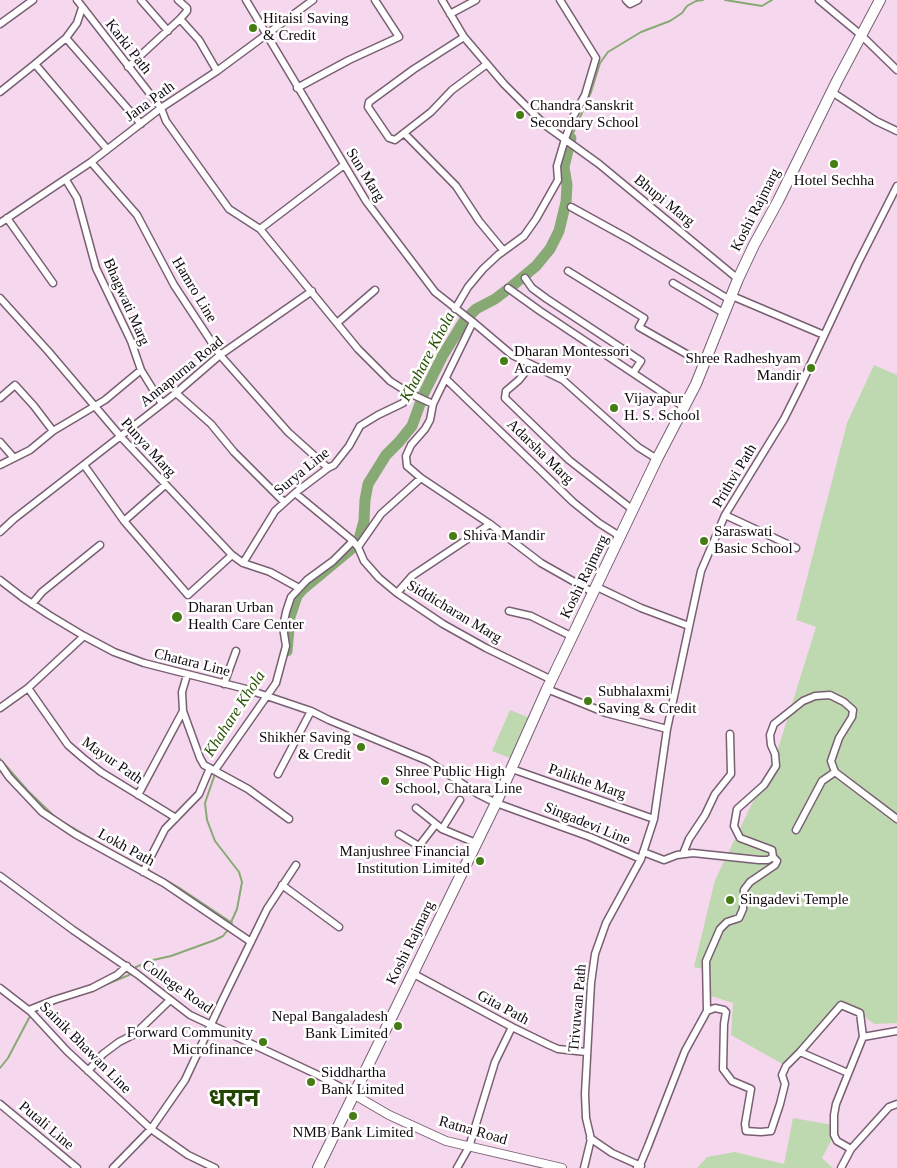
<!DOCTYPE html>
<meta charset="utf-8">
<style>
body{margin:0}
canvas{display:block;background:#f6d8ee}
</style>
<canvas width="897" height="1168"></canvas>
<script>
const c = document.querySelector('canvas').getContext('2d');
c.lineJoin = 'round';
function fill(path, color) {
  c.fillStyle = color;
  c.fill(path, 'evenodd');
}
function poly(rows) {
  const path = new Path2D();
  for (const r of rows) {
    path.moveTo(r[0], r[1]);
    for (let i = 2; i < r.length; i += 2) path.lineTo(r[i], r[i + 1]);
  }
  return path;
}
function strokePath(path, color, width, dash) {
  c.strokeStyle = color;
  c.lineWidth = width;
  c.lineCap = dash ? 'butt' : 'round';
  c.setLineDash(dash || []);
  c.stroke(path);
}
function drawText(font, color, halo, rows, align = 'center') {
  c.font = font + ' "Times New Roman","Noto Sans Devanagari",serif';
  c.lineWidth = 5;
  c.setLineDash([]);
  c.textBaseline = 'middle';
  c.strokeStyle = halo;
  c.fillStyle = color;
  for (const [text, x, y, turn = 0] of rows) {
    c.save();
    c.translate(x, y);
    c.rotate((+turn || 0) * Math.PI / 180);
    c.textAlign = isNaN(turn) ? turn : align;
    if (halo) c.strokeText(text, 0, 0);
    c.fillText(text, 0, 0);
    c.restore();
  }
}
const green = poly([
 [874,365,897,375,897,1023,874,1024,860,1013,841,1005,786,1066,731,1035,733,1003,705,994,711,971,694,967,715,880,777,752,816,627,796,620,847,423],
 [510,710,530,718,512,759,492,751],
 [793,1118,833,1125,834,1135,822,1158,833,1168,697,1168,707,1157,735,1152,784,1164]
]);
const stream = poly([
 [725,0,762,6,772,0],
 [571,138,591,92,600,63,608,52,641,32,670,21,682,13,687,6,696,1,703,0],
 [0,759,28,791,55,817],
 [63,822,104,846],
 [126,858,141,866],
 [148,870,178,887,232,923],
 [100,987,129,975,136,967,153,960,171,956,215,940,223,936,227,931,237,909,242,882,239,872,215,841,207,820,205,803,215,774],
 [0,1068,8,1058,29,1018,37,1010]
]);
const river = poly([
 [287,651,290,617,297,596,303,589,350,550,359,539,364,521,365,500,368,484,386,455,399,442,412,426,424,393,443,355,464,321,476,309,495,299,512,286,536,266,550,249,559,231,566,202,567,185,564,167,571,138]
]);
const minor = poly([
 [77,0,161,108,166,121,229,209,260,229,358,349,390,381,409,393,433,404],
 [141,0,168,31],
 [178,0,187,8,187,11,180,19],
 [246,0,366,201,435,292,473,322,512,355,563,380,620,431,638,447,657,459],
 [442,0,464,37,504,84,545,125,599,164,738,279],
 [626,0,630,4,638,0],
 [819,0,861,35,897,70],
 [450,14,476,0],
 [0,24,33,0],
 [464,37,414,69,369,102,368,107,389,138,395,140,431,112,452,90,487,64],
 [66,38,77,23,82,8],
 [128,67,180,19,199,40,217,71],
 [297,88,349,60,399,37,375,0],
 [0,92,35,64],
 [832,92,876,121,897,131],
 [404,133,456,186,479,221,503,250],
 [107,149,35,64,66,38,141,124],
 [91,162,137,215,174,285,220,355,288,432,328,468],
 [66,180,77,198,96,268,131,341,141,370,162,404],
 [571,207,629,239,730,300],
 [7,218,53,283],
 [0,223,91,162,161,108,217,71,313,0],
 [260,229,344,165],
 [568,271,644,318,639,327,704,364],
 [525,278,532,288,547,299,641,361,633,373],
 [673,283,725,314],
 [508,288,540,311,684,407],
 [732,296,824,335],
 [0,298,48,351,121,437,232,555,243,563,270,572,299,588],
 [455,309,468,287,483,269,498,255,524,236,536,219,558,180,557,166,565,139,574,115,585,95,596,58,560,0],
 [473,322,433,404,430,420,425,429,411,445,406,456,407,466,421,478,490,524,541,563,594,593],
 [337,323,375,290],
 [531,365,519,380,506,391,505,398,569,460,633,510],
 [446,379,573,502,599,523,621,537],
 [176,393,211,424,234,452,284,502],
 [0,398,15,385,34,406,53,431],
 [0,442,14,458],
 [0,465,30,450,53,431,105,400,141,370],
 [84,465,124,521,188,595,232,555],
 [295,493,352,540,358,547,364,561,379,578,397,593,443,624,486,648,552,680],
 [725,515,796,548],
 [124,521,165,485],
 [0,532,14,519,176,393,220,355,312,291],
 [358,547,381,514,421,478],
 [243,563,275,511,295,493,328,468,334,465,349,446,360,426,378,415,403,403,409,393],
 [0,580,22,597,49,615,84,636,114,652,144,663,246,689,311,711,329,720,428,761,478,794,496,803,590,837,641,859],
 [597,587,641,608,689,626],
 [397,593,412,576,490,524],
 [32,604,42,592,100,545],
 [509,611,531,616,573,637],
 [187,675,182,692,183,711,200,758,204,765,248,789,289,819],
 [224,684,236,651],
 [28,688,68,745,83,758,101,772,176,818],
 [547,689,606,713,667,729],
 [0,708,28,688,84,636],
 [0,764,9,777,42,812,75,834,164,883,251,942],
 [512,769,654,819],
 [215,770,276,683,286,646,283,627,286,612,291,597,307,580,333,561,350,544,352,540],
 [278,774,311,711],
 [138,795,183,711],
 [416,808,436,824],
 [442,829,460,800],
 [796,830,822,781,835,772],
 [399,834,419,846,436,824,442,829,476,843],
 [643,852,664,860,677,855,693,853,759,860,768,860,773,857,772,850,740,838,734,826,737,809,764,785,776,766,775,754,771,745,770,735,774,724,803,701,815,696,830,695,844,702,853,710,852,717,839,738,831,761,835,772,897,819],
 [683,854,689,839,705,815,715,794,731,774,730,734],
 [143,872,165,829,199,794,210,768],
 [0,876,73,930,137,974,190,1015,318,1075,353,1094],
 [282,885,339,927],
 [412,973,512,1027,549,1045,558,1049,586,1052],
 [0,988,31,1012,67,1051,151,1129,188,1155,215,1168],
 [29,1010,54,1000,92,988,117,975,127,966],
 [707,1011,706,961,720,929,727,922,739,918,743,909,744,890,750,882,775,865,777,861,773,857],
 [863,1037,897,1031],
 [800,1052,848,1073],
 [88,1071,103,1054,119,1042,135,1034,170,1000],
 [0,1104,77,1168],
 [590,1138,612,1153,641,1166],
 [113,1168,151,1129,185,1080,222,1001,267,909,296,865],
 [457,1168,469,1147,495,1062,512,1027],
 [584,1168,591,1139,586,1118,585,1094,591,983,595,954,606,923,641,859,654,819,667,729,701,571,725,515,784,419,800,387,858,263,897,186],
 [637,1168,640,1165,648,1146,685,1051,707,1011,715,1008,724,1010,726,1012,724,1024,723,1069,732,1081,751,1089,745,1124,746,1131,761,1132,771,1131,780,1104,785,1084,782,1075,786,1066,800,1052,841,1005,860,1013,863,1037,836,1104,834,1115,834,1135,837,1141,851,1149,889,1107,897,1104],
 [841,1168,851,1149]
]);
const tertiary = poly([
 [353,1094,389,1115,446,1141,562,1168]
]);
const primary = poly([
 [318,1168,496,803,547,689,657,459,696,384,738,279,754,245,778,201,837,81,880,0]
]);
const markers = [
 [253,28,5,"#457d14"],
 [520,115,5,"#457d14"],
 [834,164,5,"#457d14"],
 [504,361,5,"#457d14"],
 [811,368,5,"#457d14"],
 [614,408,5,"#457d14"],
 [453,536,5,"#457d14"],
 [704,541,5,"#457d14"],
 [177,617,6,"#457d14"],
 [588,701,5,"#457d14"],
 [361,747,5,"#457d14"],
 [385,781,5,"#457d14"],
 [480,861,5,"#457d14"],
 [730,900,5,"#457d14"],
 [398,1026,5,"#457d14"],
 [263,1042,5,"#457d14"],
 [311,1082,5,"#457d14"],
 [353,1116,5,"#457d14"]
];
const poiNames = [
 ["Hitaisi Saving",263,19],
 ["& Credit",263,36],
 ["Chandra Sanskrit",530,106],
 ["Secondary School",530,123],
 ["Hotel Sechha",834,181,"center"],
 ["Dharan Montessori",514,352],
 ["Academy",514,369],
 ["Shree Radheshyam",801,359,"right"],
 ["Mandir",801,376,"right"],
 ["Vijayapur",624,399],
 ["H. S. School",624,416],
 ["Saraswati",714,532],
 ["Basic School",714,549],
 ["Shiva Mandir",463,536],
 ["Dharan Urban",188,608],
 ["Health Care Center",188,625],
 ["Subhalaxmi",598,692],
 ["Saving & Credit",598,709],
 ["Shikher Saving",351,738,"right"],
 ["& Credit",351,755,"right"],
 ["Shree Public High",395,772],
 ["School, Chatara Line",395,789],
 ["Manjushree Financial",470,852,"right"],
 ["Institution Limited",470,869,"right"],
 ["Singadevi Temple",740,900],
 ["Nepal Bangaladesh",388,1017,"right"],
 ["Bank Limited",388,1034,"right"],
 ["Forward Community",253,1033,"right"],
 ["Microfinance",253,1050,"right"],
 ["Siddhartha",321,1073],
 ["Bank Limited",321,1090],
 ["NMB Bank Limited",353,1133,"center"]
];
const streetNames = [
 ["Karki Path",128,47,52],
 ["Jana Path",150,102,-36],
 ["Sun Marg",365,175,58],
 ["Bhupi Marg",664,201,39],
 ["Koshi Rajmarg",756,210,-63],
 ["Hamro Line",194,290,59],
 ["Bhagwati Marg",126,302,66],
 ["Annapurna Road",182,372,-39],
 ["Punya Marg",148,448,48],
 ["Adarsha Marg",540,452,44],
 ["Surya Line",302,472,-39],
 ["Prithvi Path",735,476,-59],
 ["Koshi Rajmarg",585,577,-64],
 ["Siddicharan Marg",454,612,31],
 ["Chatara Line",192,663,14],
 ["Mayur Path",112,761,35],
 ["Palikhe Marg",587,782,19],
 ["Singadevi Line",587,824,22],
 ["Lokh Path",126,848,29],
 ["Koshi Rajmarg",411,943,-64],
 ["College Road",177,987,35],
 ["Gita Path",503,1008,28],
 ["Trivuwan Path",578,1008,-85],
 ["Sainik Bhawan Line",85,1048,45],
 ["Putali Line",46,1126,40],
 ["Ratna Road",473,1131,16]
];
const waterNames = [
 ["Khahare Khola",428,357,-62],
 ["Khahare Khola",235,714,-57]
];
const townNames = [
 ["धरान",234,1100]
];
fill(green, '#bed9af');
strokePath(stream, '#87aa74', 2);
strokePath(river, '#87aa74', 11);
strokePath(minor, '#785f72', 9);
strokePath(tertiary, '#785f72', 10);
strokePath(primary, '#785f72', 12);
strokePath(minor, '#fff', 6);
strokePath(tertiary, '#fff', 8);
strokePath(primary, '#fff', 10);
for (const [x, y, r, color] of markers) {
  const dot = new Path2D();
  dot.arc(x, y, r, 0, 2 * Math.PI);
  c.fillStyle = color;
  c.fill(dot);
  strokePath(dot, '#fff', 2);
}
drawText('15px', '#11080f', '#fff', poiNames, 'left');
drawText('15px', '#11080f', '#fff', streetNames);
drawText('italic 16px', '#275100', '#fff', waterNames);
drawText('bold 25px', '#234603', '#fff', townNames);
</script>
